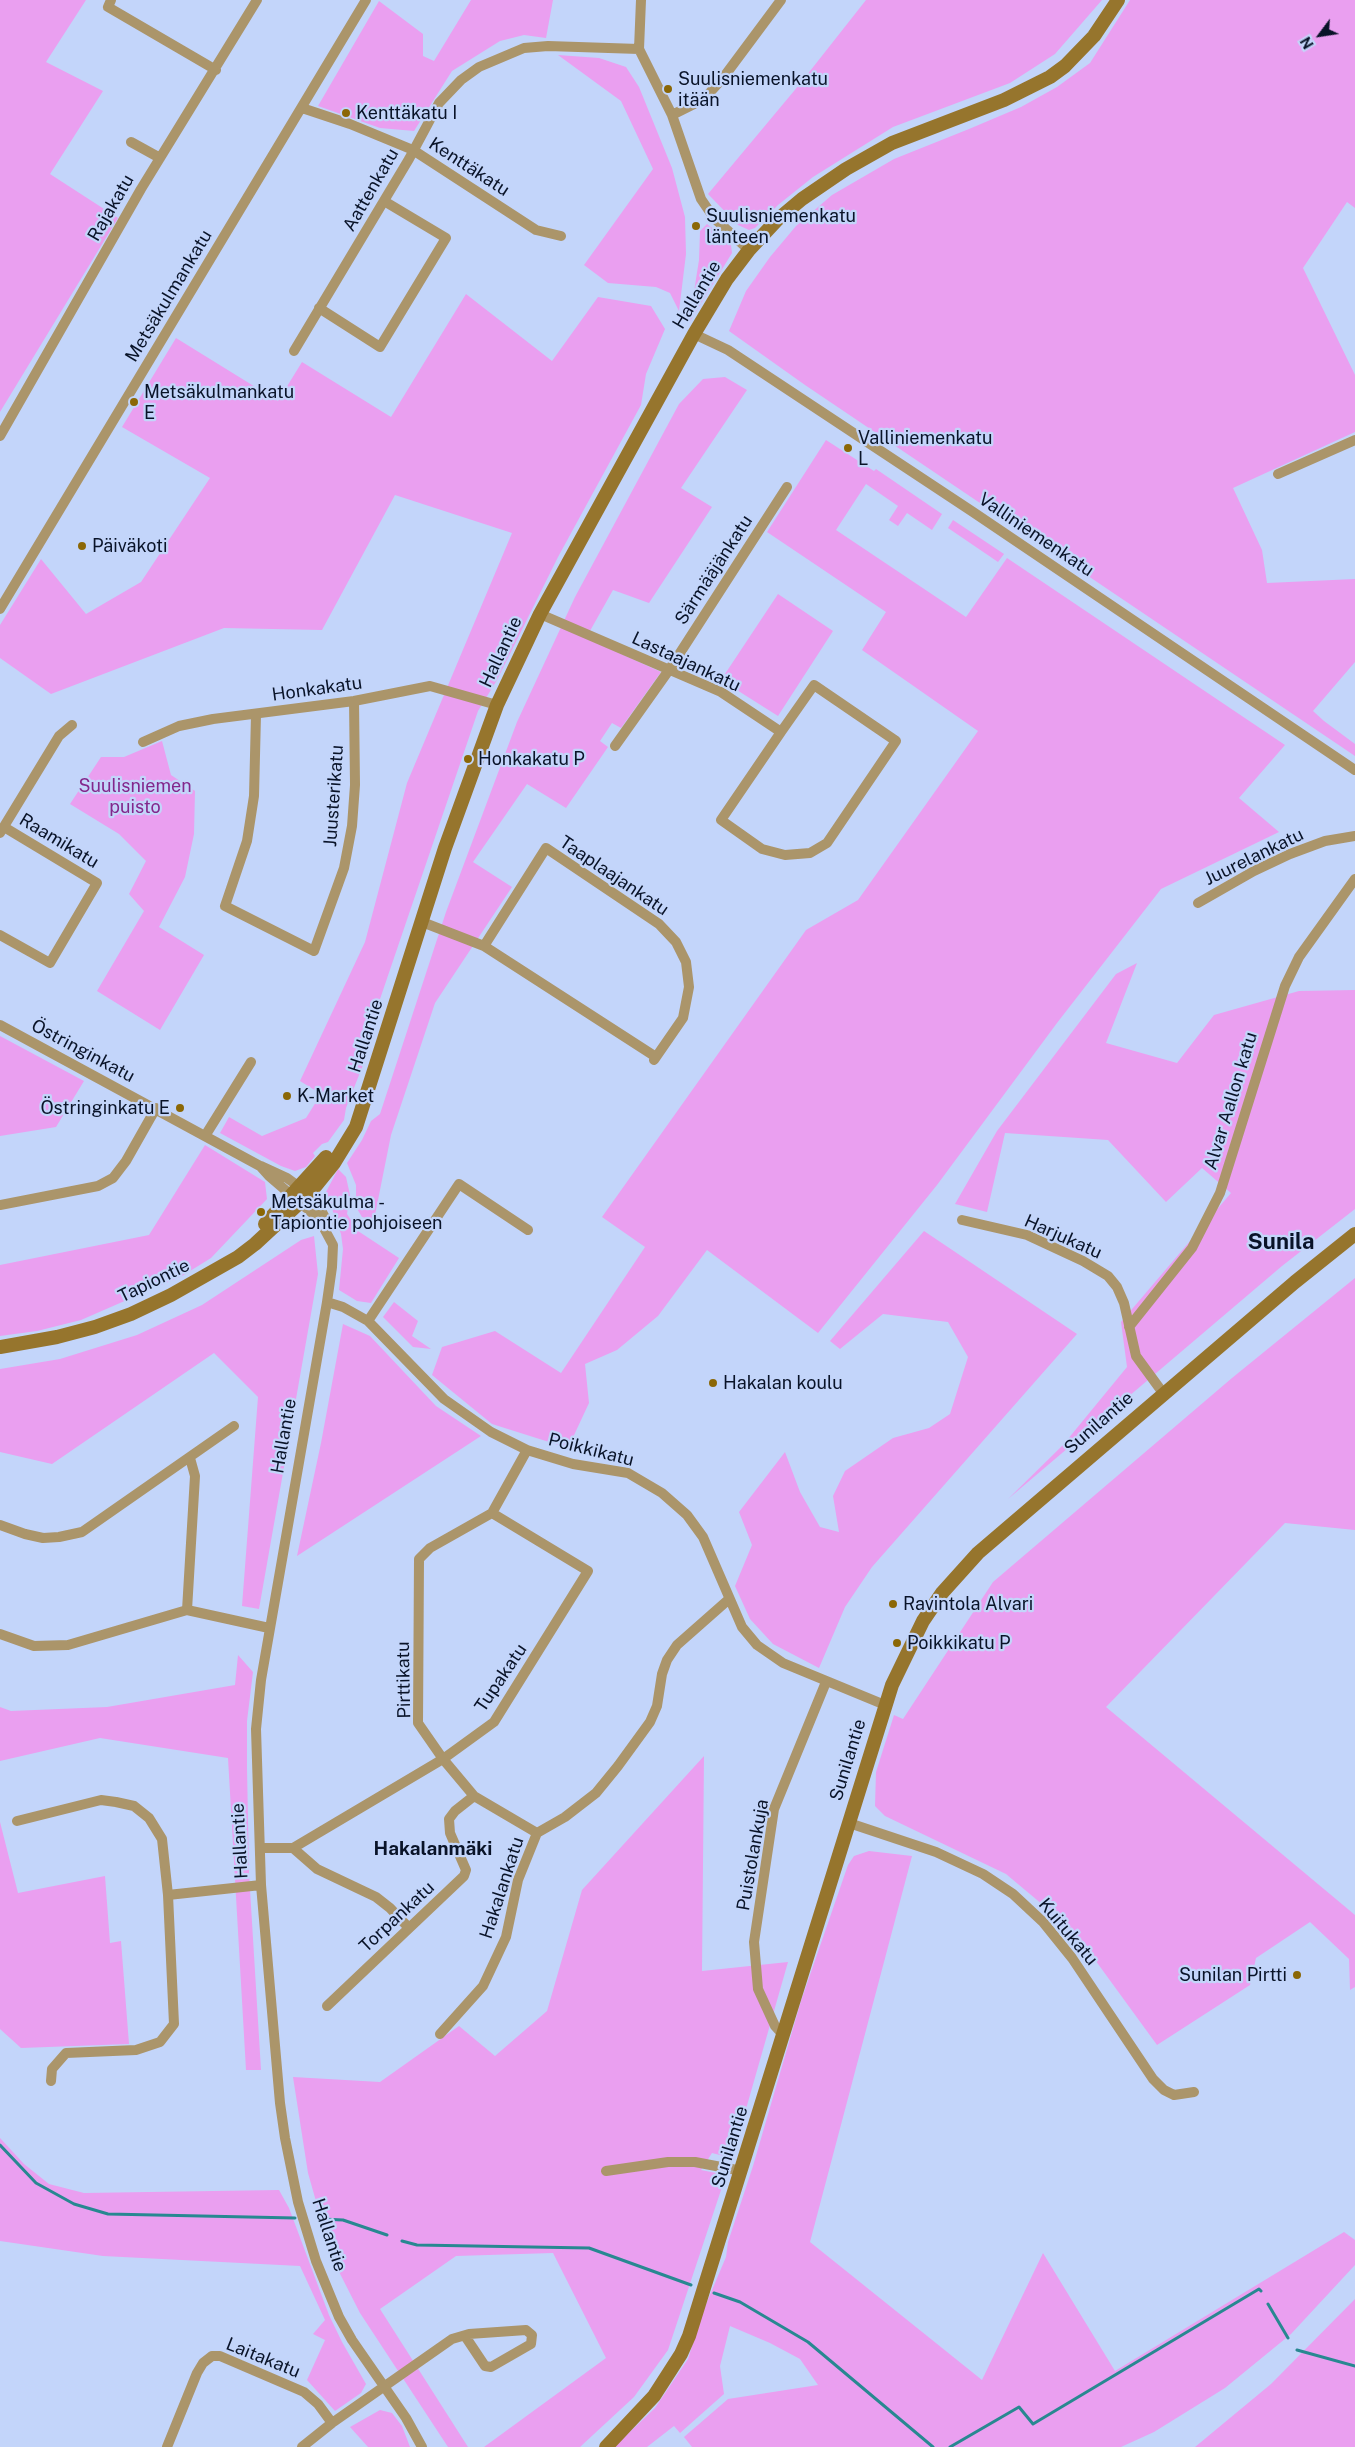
<!DOCTYPE html>
<meta charset="utf-8">
<style>
body{margin:0}
#map{position:relative;width:1355px;height:2447px;overflow:hidden;background:#c3d5fa;font-family:"Public Sans",sans-serif}
canvas{display:block}
.north{position:absolute;left:1295px;top:10px;width:50px;height:50px;-webkit-text-stroke:4px #c3d5fa;paint-order:stroke;rotate:239deg;font-size:14px;font-weight:700;line-height:20px;text-align:center;color:#091328}
.north::after{content:'';display:block;margin:auto;width:18px;height:22px;background:#091328;clip-path:polygon(50% 0,100% 100%,50% 72%,0 100%)}
</style>
<div id="map">
<canvas width="1355" height="2447"></canvas>
<div class="north">N</div>
</div>
<script>
const c = document.querySelector('canvas').getContext('2d');
c.lineJoin = 'round';
function fill(path, color) {
  c.fillStyle = color;
  c.fill(path, 'evenodd');
}
function poly(rows) {
  const path = new Path2D();
  for (const r of rows) {
    path.moveTo(r[0], r[1]);
    for (let i = 2; i < r.length; i += 2) path.lineTo(r[i], r[i + 1]);
  }
  return path;
}
function strokePath(path, color, width, dash) {
  c.strokeStyle = color;
  c.lineWidth = width;
  c.lineCap = dash ? 'butt' : 'round';
  c.setLineDash(dash || []);
  c.stroke(path);
}
function drawText(font, color, halo, rows, align = 'center') {
  c.font = font + ' "Public Sans",sans-serif';
  c.lineWidth = 4.5;
  c.setLineDash([]);
  c.textBaseline = 'middle';
  c.strokeStyle = halo;
  c.fillStyle = color;
  for (const [text, x, y, turn = 0] of rows) {
    c.save();
    c.translate(x, y);
    c.rotate((+turn || 0) * Math.PI / 180);
    c.textAlign = isNaN(turn) ? turn : align;
    if (halo) c.strokeText(text, 0, 0);
    c.fillText(text, 0, 0);
    c.restore();
  }
}
const green = poly([
 [0,0,86,0,46,62,103,91,50,174,118,218,0,412],
 [471,0,553,0,546,38,524,35,500,41,452,71,414,131,380,128,318,106,379,1,423,34,423,56,434,61],
 [866,0,1102,0,1055,54,1010,83,893,127,813,177,778,205,755,228,749,230,738,225,708,194,799,85],
 [1130,0,1355,0,1355,208,1347,202,1303,268,1355,375,1355,432,1233,488,1262,550,1267,583,1355,579,1355,662,1313,711,1324,721,1355,744,1355,756,805,385,729,331,746,291,770,257,796,226,832,195,894,159,969,129,1021,107,1057,87,1090,63],
 [558,55,599,58,626,67,639,87,672,168,685,217,686,254,679,311,670,293,656,287,608,283,584,265,653,169,621,101],
 [707,224,724,237,731,245,732,253,689,323,699,260,700,231],
 [466,294,552,361,598,297,651,306,665,329,646,374,641,405,558,557,497,680,478,711,379,1002,363,1065,346,1108,344,1120,328,1142,322,1144,313,1153,315,1156,306,1167,295,1171,281,1166,220,1133,229,1117,262,1136,306,1118,321,1094,300,1081,365,942,407,783,512,533,395,495,322,630,224,628,51,694,0,658,0,625,41,559,86,614,141,582,210,478,122,427,176,338,278,401,302,362,391,417],
 [725,377,747,390,681,488,712,507,649,603,613,590,586,638,661,672,621,728,612,723,600,741,608,747,566,808,527,784,473,862,512,887,435,1003,391,1135,374,1220,362,1217,356,1207,356,1185,347,1163,362,1140,371,1121,380,1114,446,912,517,722,575,597,679,404,703,379],
 [826,440,874,471,876,469,942,514,932,530,907,513,898,526,889,520,898,506,866,484,836,530,966,617,1007,558,1285,745,1239,798,1279,832,1161,889,1057,1023,937,1185,818,1333,707,1250,658,1316,617,1350,585,1364,589,1403,568,1448,492,1424,432,1375,442,1347,495,1331,561,1373,645,1247,602,1217,806,930,858,900,978,731,862,650,886,612,767,532],
 [953,520,1004,554,998,562,948,528],
 [778,594,833,631,778,716,721,680],
 [162,741,171,775,195,791,194,834,185,877,159,927,204,955,160,1030,97,991,144,911,129,894,146,861,119,834,70,804,101,757,124,757],
 [1137,963,1106,1043,1177,1063,1214,1015,1299,991,1355,990,1355,1209,1282,1266,1008,1499,1063,1445,1127,1367,1121,1322,1231,1193,1202,1168,1166,1202,1108,1140,1005,1133,987,1212,955,1204,997,1131,1116,974],
 [0,1036,84,1081,56,1127,0,1136],
 [205,1145,265,1182,267,1199,211,1258,182,1276,81,1320,37,1331,0,1336,0,1265,149,1235],
 [338,1169,346,1177,350,1195,347,1214,358,1231,399,1258,371,1303,357,1301,339,1290,343,1249,341,1234,326,1192],
 [924,1231,1077,1334,872,1567,845,1607,819,1668,773,1644,750,1619,735,1586,752,1545,739,1512,785,1452,800,1492,820,1527,839,1532,833,1496,845,1471,893,1438,929,1428,950,1414,968,1357,948,1322,883,1314,840,1349,830,1341],
 [314,1236,318,1274,259,1609,242,1606,258,1397,214,1353,52,1464,0,1452,0,1369,60,1359,137,1335,202,1305,301,1240],
 [1355,1278,1355,1530,1285,1523,1106,1707,1355,1915,1355,1987,1350,1990,1349,1959,1310,1922,1256,1958,1250,1985,1157,2045,1074,1931,1006,1874,885,1816,875,1806,876,1772,894,1715,903,1719,993,1582,1232,1378],
 [394,1302,418,1321,412,1336,431,1349,413,1347,383,1317],
 [343,1324,370,1336,436,1406,481,1436,297,1556,321,1443],
 [238,1655,253,1672,247,1721,247,1768,249,1873,261,2070,246,2070,228,1758,100,1738,0,1761,0,1707,11,1711,107,1707,235,1685],
 [704,1756,702,1971,788,1962,732,2158,712,2153,701,2170,726,2175,668,2350,634,2397,580,2447,484,2447,606,2358,553,2253,456,2256,380,2309,468,2447,448,2447,360,2313,332,2258,308,2173,293,2077,380,2082,459,2026,495,2056,547,2011,582,1890],
 [0,1822,18,1893,105,1876,110,1943,121,1941,129,2044,21,2048,0,2029],
 [869,1851,912,1856,810,2242,982,2380,1043,2253,1115,2371,1344,2232,1355,2240,1355,2265,1291,2334,1225,2388,1154,2432,1121,2447,692,2447,684,2437,728,2399,818,2385,800,2359,770,2343,730,2326,720,2366,724,2394,680,2433,674,2426,647,2447,614,2447,655,2408,688,2359,704,2309,726,2257,728,2242,753,2166,801,2001,848,1865,854,1856],
 [0,2138,24,2164,49,2184,84,2193,279,2190,289,2208,329,2315,342,2342,366,2384,361,2393,335,2411,307,2380,325,2340,313,2334,325,2320,300,2266,103,2256,0,2241],
 [1355,2299,1355,2447,1195,2447,1271,2384],
 [380,2410,392,2413,402,2426,410,2447,368,2447,350,2427]
]);
const stream = poly([
 [0,2145,36,2183,74,2204,108,2214,295,2218],
 [322,2219,343,2220,387,2235],
 [402,2241,417,2245,589,2248,691,2285],
 [714,2293,740,2302,808,2342,933,2447],
 [1268,2304,1288,2338],
 [1297,2350,1355,2366],
 [950,2447,1019,2407,1033,2424,1259,2289,1261,2291]
]);
const street = poly([
 [111,0,108,7,216,70],
 [641,0,639,49,672,115,701,199,714,218,749,250],
 [302,108,350,124,413,150,536,230,561,236],
 [672,115,704,99,723,78,781,0],
 [131,142,160,158],
 [319,308,380,347,446,238,384,201],
 [694,334,728,350,973,512,1355,770],
 [294,351,409,159,439,103,461,80,479,67,524,48,548,46,639,49],
 [0,436,141,189,257,0],
 [1278,474,1355,440],
 [0,609,366,0],
 [540,614,721,692,781,732,814,685,896,741,827,843,810,853,785,855,762,849,721,820,781,732],
 [256,715,254,796,247,841,225,906,314,951,344,868,352,826,355,785,354,701],
 [143,742,179,726,213,719,354,701,430,686,497,705],
 [615,746,669,670,787,487],
 [0,833,59,736,72,725],
 [1198,903,1254,871,1290,854,1325,841,1355,836],
 [422,922,484,946,656,1057],
 [0,935,50,963,97,883,4,827],
 [484,946,546,848,659,924,676,942,686,962,689,987,683,1018,654,1060],
 [0,1025,260,1166,269,1176,319,1219,333,1245,332,1267,327,1302,261,1680,256,1729,261,1885,280,2103,285,2138,298,2202,316,2261,339,2317,352,2340,406,2418,422,2447],
 [205,1136,251,1062],
 [261,1166,287,1178,309,1194,317,1203,329,1225],
 [0,1205,98,1186,113,1178,126,1161,156,1108],
 [962,1220,1027,1235,1083,1261,1108,1276,1117,1287,1124,1303,1136,1356,1163,1393],
 [327,1302,343,1307,368,1321,444,1399,491,1432,527,1450,573,1464,628,1473,662,1493,687,1515,703,1537,742,1627,757,1645,783,1663,885,1705],
 [368,1321,459,1184,528,1230],
 [1129,1327,1192,1248,1220,1193,1285,986,1299,957,1355,879],
 [492,1513,430,1548,419,1559,418,1723,443,1759,474,1796,537,1833],
 [492,1513,527,1450],
 [0,1525,25,1534,43,1538,59,1537,82,1532,234,1426],
 [187,1610,195,1476,190,1458],
 [0,1634,34,1646,68,1645,187,1610,269,1628],
 [17,1821,101,1800,116,1802,134,1806,149,1818,162,1839,168,1895,174,2024,160,2042,136,2050,66,2053,52,2069,51,2081],
 [849,1823,936,1852,983,1874,1013,1894,1043,1922,1072,1958,1153,2079,1164,2090,1174,2095,1194,2092],
 [260,1848,293,1848,443,1759,494,1722,588,1571,492,1513],
 [293,1848,317,1869,376,1897,390,1908,409,1928],
 [168,1895,261,1885],
 [327,2006,464,1876,466,1870,450,1833,449,1819,455,1811,474,1796],
 [440,2034,483,1986,506,1937,518,1880,537,1833,565,1817,596,1793,618,1766,650,1722,657,1706,662,1674,667,1660,677,1645,728,1600],
 [784,2036,775,2026,758,1989,754,1942,774,1809,826,1682],
 [606,2171,668,2162,695,2162,742,2171],
 [167,2447,197,2373,203,2363,212,2356,220,2356,304,2392,318,2404,332,2423],
 [302,2447,332,2423,452,2339,469,2334,526,2330,532,2335,531,2344,491,2367,485,2366,465,2336]
]);
const secondary = poly([
 [265,1224,326,1157],
 [0,1347,57,1337,95,1327,131,1314,171,1295,238,1257,255,1244,309,1194,334,1163,356,1127,445,848,497,705,540,614,694,334,727,279,749,250,777,220,802,199,846,169,892,143,1004,100,1050,77,1065,66,1094,36,1118,0],
 [606,2447,654,2396,681,2354,689,2336,892,1685,923,1621,942,1593,978,1553,1295,1282,1355,1234]
]);
const markers = [
 [668,89,5,"#8b6706"],
 [346,113,5,"#8b6706"],
 [696,226,5,"#8b6706"],
 [134,402,5,"#8b6706"],
 [848,448,5,"#8b6706"],
 [82,546,5,"#8b6706"],
 [468,759,5,"#8b6706"],
 [287,1096,5,"#8b6706"],
 [180,1108,5,"#8b6706"],
 [261,1212,5,"#8b6706"],
 [713,1383,5,"#8b6706"],
 [893,1604,5,"#8b6706"],
 [897,1643,5,"#8b6706"],
 [1297,1975,5,"#8b6706"]
];
const poiNames = [
 ["Suulisniemenkatu",678,79],
 ["itään",678,100],
 ["Kenttäkatu I",356,113],
 ["Suulisniemenkatu",706,216],
 ["länteen",706,237],
 ["Metsäkulmankatu",144,392],
 ["E",144,413],
 ["Valliniemenkatu",858,438],
 ["L",858,459],
 ["Päiväkoti",92,546],
 ["Honkakatu P",478,759],
 ["K-Market",297,1096],
 ["Östringinkatu E",170,1108,"right"],
 ["Metsäkulma -",271,1202],
 ["Tapiontie pohjoiseen",271,1223],
 ["Hakalan koulu",723,1383],
 ["Ravintola Alvari",903,1604],
 ["Poikkikatu P",907,1643],
 ["Sunilan Pirtti",1287,1975,"right"]
];
const streetNames = [
 ["Kenttäkatu",469,167,33],
 ["Aattenkatu",371,190,-60],
 ["Rajakatu",111,208,-60],
 ["Hallantie",697,295,-59],
 ["Metsäkulmankatu",169,296,-59],
 ["Valliniemenkatu",1036,535,34],
 ["Särmääjänkatu",714,570,-57],
 ["Hallantie",501,652,-65],
 ["Lastaajankatu",686,662,25],
 ["Honkakatu",317,689,-8],
 ["Juusterikatu",334,796,-86],
 ["Raamikatu",59,841,31],
 ["Juurelankatu",1254,857,-26],
 ["Taaplaajankatu",614,876,34],
 ["Hallantie",366,1036,-72],
 ["Östringinkatu",83,1051,28],
 ["Alvar Aallon katu",1231,1101,-73],
 ["Harjukatu",1063,1237,24],
 ["Tapiontie",154,1281,-26],
 ["Sunilantie",1099,1423,-41],
 ["Hallantie",284,1436,-80],
 ["Poikkikatu",591,1450,14],
 ["Tupakatu",501,1678,-56],
 ["Pirttikatu",404,1680,-91],
 ["Sunilantie",848,1760,-73],
 ["Hallantie",240,1841,-93],
 ["Puistolankuja",753,1855,-80],
 ["Hakalankatu",502,1888,-72],
 ["Torpankatu",397,1917,-43],
 ["Kuitukatu",1068,1932,50],
 ["Sunilantie",730,2147,-73],
 ["Hallantie",329,2235,72],
 ["Laitakatu",263,2358,22]
];
const parkNames = [
 ["Suulisniemen",135,786],
 ["puisto",135,807]
];
const neighbourhoodNames = [
 ["Hakalanmäki",433,1849]
];
const districtNames = [
 ["Sunila",1281,1242]
];
fill(green, '#ea9ff0');
strokePath(stream, '#288891', 3);
strokePath(street, '#ab956a', 10);
strokePath(secondary, '#96752d', 14);
for (const [x, y, r, color] of markers) {
  const dot = new Path2D();
  dot.arc(x, y, r, 0, 2 * Math.PI);
  c.fillStyle = color;
  c.fill(dot);
  strokePath(dot, '#c3d5fa', 2);
}
drawText('18px', '#091328', '#c3d5fa', poiNames, 'left');
drawText('18px', '#091328', '#c3d5fa', streetNames);
drawText('18px', '#83278c', '#c3d5fa', parkNames);
drawText('bold 19px', '#091328', '#c3d5fa', neighbourhoodNames);
drawText('bold 22px', '#091328', '#c3d5fa', districtNames);
</script>
